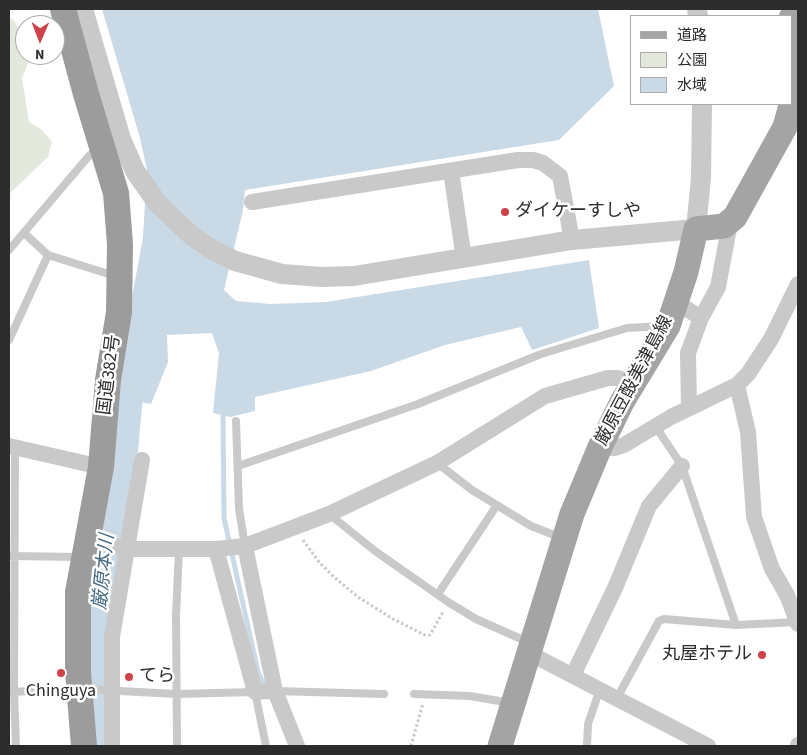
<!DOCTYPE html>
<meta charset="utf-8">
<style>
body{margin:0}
#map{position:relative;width:807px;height:755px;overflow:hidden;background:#fff;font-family:"Source Sans 3","Noto Sans JP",sans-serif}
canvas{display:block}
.frame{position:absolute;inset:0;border:10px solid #2c2c2c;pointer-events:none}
.legend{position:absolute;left:630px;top:15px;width:162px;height:90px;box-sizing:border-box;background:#fff;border:1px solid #ababab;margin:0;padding:6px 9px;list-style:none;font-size:15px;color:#2c2c2c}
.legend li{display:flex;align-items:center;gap:10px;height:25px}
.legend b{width:25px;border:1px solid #ababab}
.north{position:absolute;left:15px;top:15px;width:50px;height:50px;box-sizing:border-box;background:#fff;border:1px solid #ababab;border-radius:50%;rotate:181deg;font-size:14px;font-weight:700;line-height:20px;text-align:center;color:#2c2c2c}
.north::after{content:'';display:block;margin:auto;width:18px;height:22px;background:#ce424a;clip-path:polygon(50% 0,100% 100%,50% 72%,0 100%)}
</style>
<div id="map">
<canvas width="807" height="755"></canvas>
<div class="frame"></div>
<ul class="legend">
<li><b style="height:6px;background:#a4a4a4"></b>道路</li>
<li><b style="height:14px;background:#e2e8db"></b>公園</li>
<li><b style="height:14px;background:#c9dae6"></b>水域</li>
</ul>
<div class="north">N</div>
</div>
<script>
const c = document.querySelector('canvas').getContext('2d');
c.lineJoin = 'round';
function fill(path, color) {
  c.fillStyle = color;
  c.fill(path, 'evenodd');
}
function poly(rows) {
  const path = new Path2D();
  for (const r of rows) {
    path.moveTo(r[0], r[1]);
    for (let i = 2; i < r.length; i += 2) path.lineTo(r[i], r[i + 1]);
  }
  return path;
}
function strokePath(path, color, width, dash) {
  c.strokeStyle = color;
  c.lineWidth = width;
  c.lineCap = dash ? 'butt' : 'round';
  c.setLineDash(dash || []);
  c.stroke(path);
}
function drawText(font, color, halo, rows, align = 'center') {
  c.font = font + ' "Source Sans 3","Noto Sans JP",sans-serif';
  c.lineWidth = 5;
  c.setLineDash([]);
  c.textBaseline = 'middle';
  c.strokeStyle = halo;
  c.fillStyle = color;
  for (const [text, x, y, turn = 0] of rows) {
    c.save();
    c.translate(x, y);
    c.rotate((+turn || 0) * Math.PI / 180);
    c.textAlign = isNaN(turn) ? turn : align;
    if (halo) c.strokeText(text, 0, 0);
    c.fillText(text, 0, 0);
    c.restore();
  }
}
const green = poly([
 [9,18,14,20,25,46,25,55,29,55,30,58,22,78,29,122,42,130,52,142,48,157,9,194]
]);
const water = poly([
 [102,9,598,9,614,86,559,140,245,190,243,210,224,290,236,301,270,304,326,302,589,260,599,328,532,350,521,327,445,345,371,371,255,397,255,411,230,417,213,413,219,353,212,333,167,335,168,362,151,404,114,397,143,237,147,170,140,138]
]);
const stream = poly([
 [223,415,224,518,258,672,266,689]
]);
const river = poly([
 [96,746,96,666,109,529,122,468,128,400]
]);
const path = poly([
 [303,540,319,562,334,577,358,597,393,619,425,635,430,635,443,612],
 [411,746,423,703]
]);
const service = poly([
 [24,233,48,255,115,276],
 [9,250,88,157,98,148],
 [9,340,48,255],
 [236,421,239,509,245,546],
 [656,427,682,466,736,625],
 [15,448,14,692,16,746],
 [437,463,472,490,531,526,562,538],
 [238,466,418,404,541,354,627,328,663,326],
 [329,514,375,551,448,602,476,619,528,642],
 [9,556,80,557],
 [438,594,497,505],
 [274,691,384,694],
 [9,692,81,689,177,694,255,692,266,746],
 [414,694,470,696,511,703],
 [617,698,659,621,664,619,736,625,798,622],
 [177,746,176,616,179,549],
 [587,746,588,724,600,689]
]);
const minor = poly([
 [451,171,464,259],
 [252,202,518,160,533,160,543,163,560,176,572,240],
 [676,302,701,318,688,353,689,408],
 [701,318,718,287,730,223],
 [737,385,748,432,754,517,772,569,787,595,798,624],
 [9,446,101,467],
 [600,447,615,448,624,445,671,417,737,385,748,374,771,339,798,284],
 [89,540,128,549,216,549,245,546,329,514,437,463,545,396,608,378,618,378,633,383],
 [245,546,275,691,297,746],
 [216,549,255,692,270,691],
 [529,653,708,746],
 [575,671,615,588,649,506,682,466],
 [112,746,112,637,142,460],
 [798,746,798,745]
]);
const tertiary = poly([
 [83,9,121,139,135,171,158,204,192,236,211,249,235,261,282,274,322,277,354,276,572,240,696,229,701,178,702,104],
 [697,9,698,16]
]);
const primary = poly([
 [500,746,572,514,600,447,622,402,668,326,686,272,696,229,724,226,735,217,785,127,793,98,797,72,797,54,791,18]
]);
const trunk = poly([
 [63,9,86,94,116,193,120,244,119,312,108,380,101,467,78,592,78,672,84,746]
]);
const markers = [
 [505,212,5,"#ce424a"],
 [762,655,5,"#ce424a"],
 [61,673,5,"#ce424a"],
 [129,677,5,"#ce424a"]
];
const poiNames = [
 ["ダイケーすしや",515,212],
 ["丸屋ホテル",752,655,"right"],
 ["てら",139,677],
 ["Chinguya",61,692,"center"]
];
const streetNames = [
 ["国道382号",110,375,-83],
 ["厳原豆酘美津島線",635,381,-62]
];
const waterNames = [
 ["厳原本川",105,572,-84]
];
fill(green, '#e2e8db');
fill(water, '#c9dae6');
strokePath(stream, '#c9dae6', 5);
strokePath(river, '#c9dae6', 29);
strokePath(path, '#c9c9c9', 3, [2.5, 2.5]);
strokePath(service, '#c9c9c9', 8);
strokePath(minor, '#c9c9c9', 16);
strokePath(tertiary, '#c9c9c9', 20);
strokePath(primary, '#a4a4a4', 25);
strokePath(trunk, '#9c9c9c', 26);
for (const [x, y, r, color] of markers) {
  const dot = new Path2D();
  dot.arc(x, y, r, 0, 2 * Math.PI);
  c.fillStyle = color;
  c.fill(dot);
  strokePath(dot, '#fff', 2);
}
drawText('18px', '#2c2c2c', '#fff', poiNames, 'left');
drawText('18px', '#2c2c2c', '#fff', streetNames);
drawText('italic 19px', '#456a83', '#fff', waterNames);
</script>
